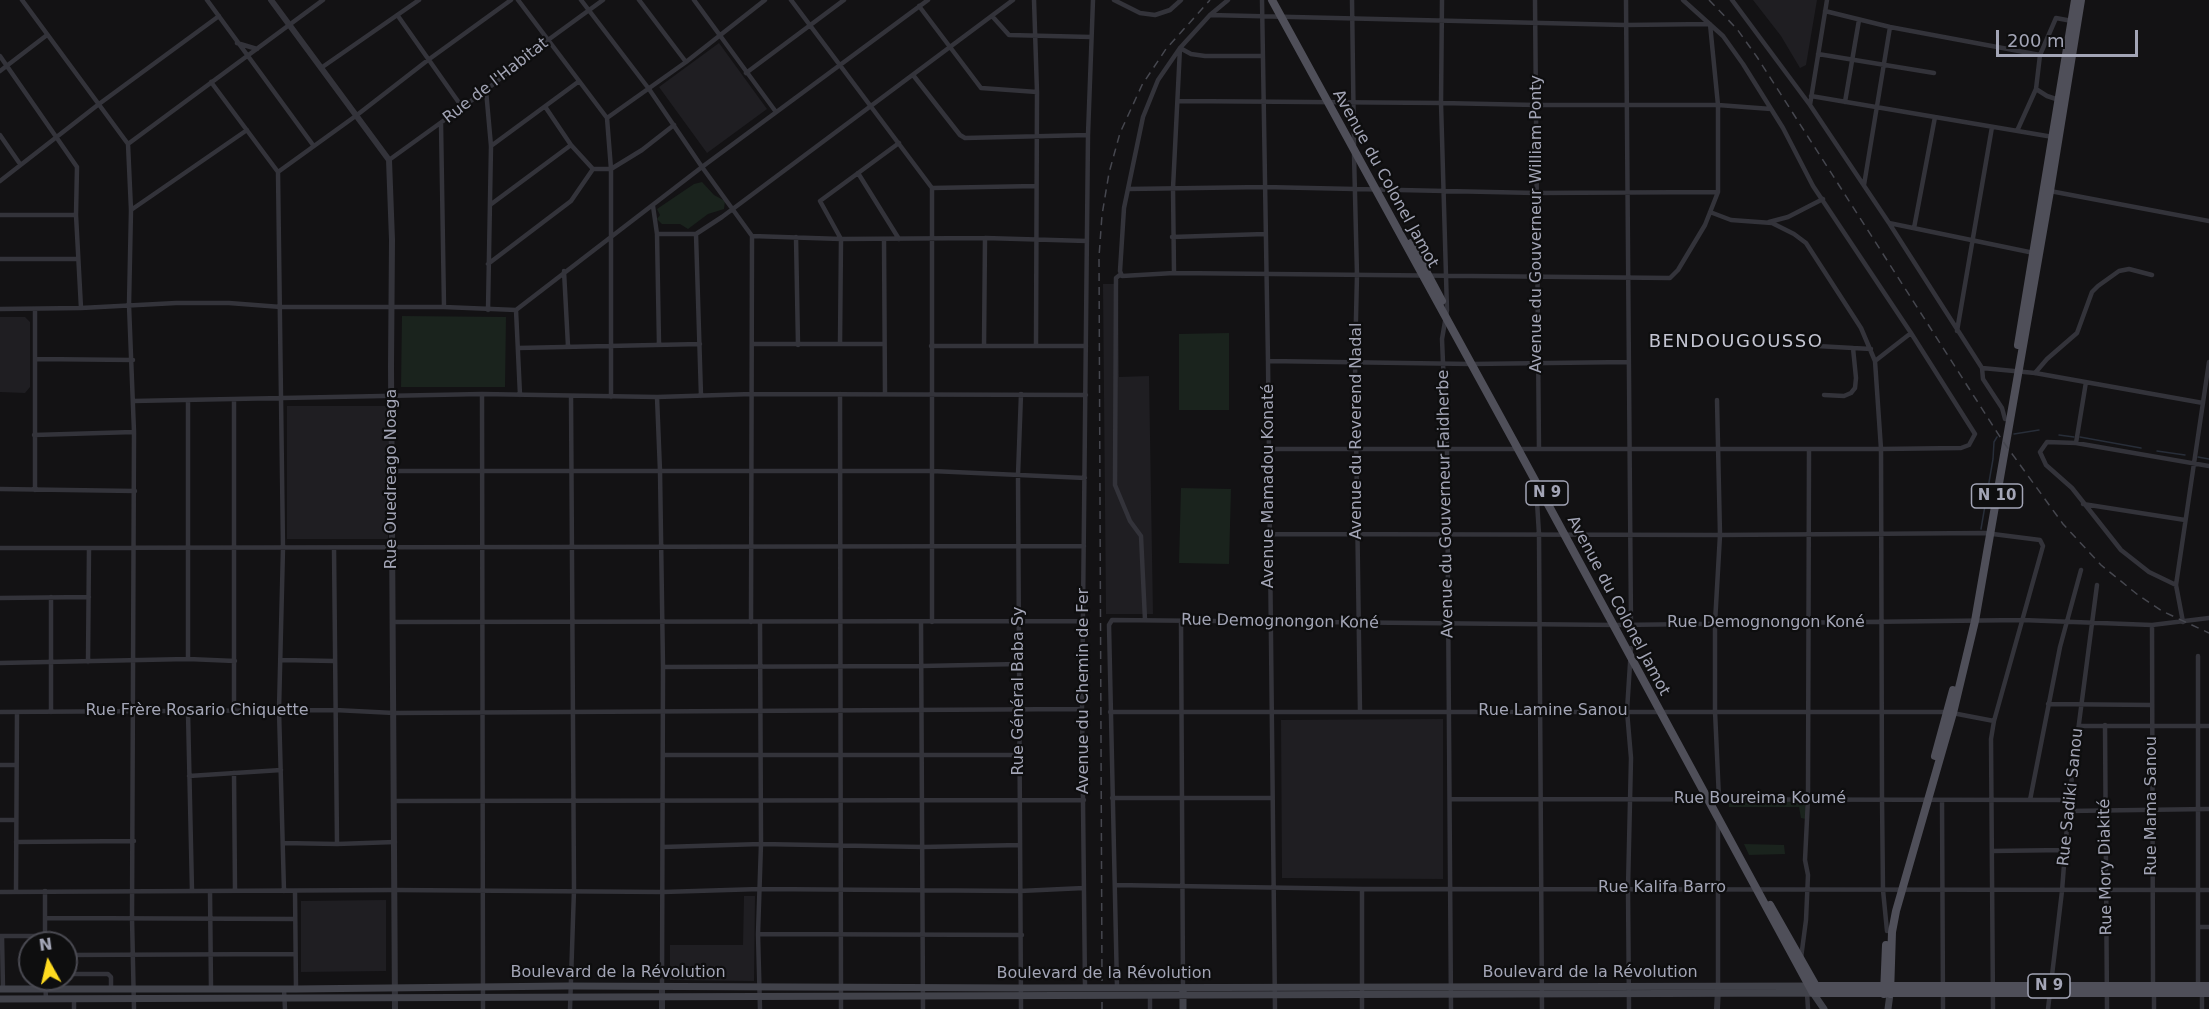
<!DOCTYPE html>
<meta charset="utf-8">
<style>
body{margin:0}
#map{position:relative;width:2209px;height:1009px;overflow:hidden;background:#131214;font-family:"DejaVu Sans",sans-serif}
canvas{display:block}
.north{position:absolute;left:18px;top:931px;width:60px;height:60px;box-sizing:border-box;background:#0e0e0f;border:2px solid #4a4a52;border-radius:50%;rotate:352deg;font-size:16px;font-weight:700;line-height:24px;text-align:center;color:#a3a5b6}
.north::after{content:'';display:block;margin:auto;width:21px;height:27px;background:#ffdb20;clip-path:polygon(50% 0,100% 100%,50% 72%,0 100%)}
.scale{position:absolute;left:1996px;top:30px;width:142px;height:27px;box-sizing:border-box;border:3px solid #a3a5b6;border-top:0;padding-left:8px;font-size:18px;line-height:21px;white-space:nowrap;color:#a3a5b6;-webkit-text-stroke:4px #0e0e0f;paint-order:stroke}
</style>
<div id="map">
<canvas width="2209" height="1009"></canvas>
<div class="north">N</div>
<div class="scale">200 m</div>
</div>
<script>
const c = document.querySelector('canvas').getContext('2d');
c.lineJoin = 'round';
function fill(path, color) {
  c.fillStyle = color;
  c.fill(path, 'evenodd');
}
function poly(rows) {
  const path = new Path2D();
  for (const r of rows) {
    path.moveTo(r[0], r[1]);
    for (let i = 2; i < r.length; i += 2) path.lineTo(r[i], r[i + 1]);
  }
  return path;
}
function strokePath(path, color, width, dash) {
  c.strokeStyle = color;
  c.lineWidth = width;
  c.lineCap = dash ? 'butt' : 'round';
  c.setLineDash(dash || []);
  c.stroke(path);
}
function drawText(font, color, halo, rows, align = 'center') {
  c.font = font + ' "DejaVu Sans",sans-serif';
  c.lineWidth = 4.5;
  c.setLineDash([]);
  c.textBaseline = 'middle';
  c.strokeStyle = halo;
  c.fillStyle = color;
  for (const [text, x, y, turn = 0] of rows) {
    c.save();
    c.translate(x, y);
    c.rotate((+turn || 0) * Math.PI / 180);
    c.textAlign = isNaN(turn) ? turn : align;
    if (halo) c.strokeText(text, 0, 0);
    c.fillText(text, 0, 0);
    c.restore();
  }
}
const built = poly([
 [1753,0,1817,0,1806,65,1800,68,1781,36],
 [719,43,767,109,707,153,659,87],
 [1103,284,1118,284,1119,377,1149,376,1153,614,1106,614],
 [0,317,25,317,30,322,30,387,25,393,0,392],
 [287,406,388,406,388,539,287,539],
 [1443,719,1443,879,1282,878,1281,720],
 [744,896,755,896,754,981,670,980,670,945,743,945],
 [386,900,386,971,301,972,301,901]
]);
const green = poly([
 [702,182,714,195,725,201,724,209,708,214,688,229,680,224,662,224,657,219,660,215,657,209,694,184],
 [402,316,506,317,505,387,401,387],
 [1229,333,1229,410,1179,410,1179,334],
 [1181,488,1231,489,1229,564,1179,563],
 [1729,800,1807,801,1806,819,1801,818,1799,807,1729,807],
 [1744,844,1784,845,1785,854,1749,855]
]);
const stream = poly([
 [2014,434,2039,430],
 [2059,435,2074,437],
 [2080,437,2141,448],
 [2157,451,2185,455],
 [2198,457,2209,459],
 [1981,529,1993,459,1994,442,1997,437]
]);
const minor = poly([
 [22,0,128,144,131,210,129,305,134,432,132,918,134,1009],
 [207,0,313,145],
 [518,0,607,118,611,169,611,397],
 [581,0,649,89,702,167,752,236,751,622],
 [639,0,686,62],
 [694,0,776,112],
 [791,0,932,188,932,622],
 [1034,0,1037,92,1036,346],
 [1114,0,1140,13,1155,15,1170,10,1181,0],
 [1262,0,1268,361,1275,1009],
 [1352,0,1354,145],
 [1442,0,1441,103,1447,310,1442,339,1443,363,1447,449,1451,1009],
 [1535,0,1539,449],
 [1626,0,1631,624],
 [1732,0,1810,105,1889,223,1982,368,1983,379,2002,408,2005,419],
 [919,6,981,88,1037,92],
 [1825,11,1890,27,2040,55,2056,18,2072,21],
 [1210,15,1625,25,1710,24,1718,105,1718,192,1705,225,1678,270,1670,278,1174,273,1122,276,1120,271,1124,208,1143,117,1158,80,1180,48,1210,15,1228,0],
 [398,16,462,107],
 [992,16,1009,35,1091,37],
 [237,43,257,49],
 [1818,54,1934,73],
 [0,56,77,167,76,215,81,308],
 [321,68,419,0],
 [0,71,47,35],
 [746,73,844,0],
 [913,75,960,135,965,138,1088,135],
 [211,82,278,172,283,548,279,710,284,891],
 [2036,89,2047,96,2059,100],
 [486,90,491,146,488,310],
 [1811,96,2053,137],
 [1178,101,1441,103,1536,105,1718,105,1771,109],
 [1845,102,1859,20],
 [1810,105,1827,0],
 [546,108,571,145,593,169],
 [607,118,686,62,765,0],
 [441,123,444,307],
 [2017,131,2036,89,2040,55],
 [0,135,20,164],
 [128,144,323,0],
 [491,146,578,82],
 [1354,154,1357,275,1355,361,1360,712],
 [389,160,486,90,548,40,603,0],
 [278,172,357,115,428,60,511,0],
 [858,173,899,239],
 [0,181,99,104,219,16],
 [1864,185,1890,27],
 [932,188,1036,186],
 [1128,189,1264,187,1536,193,1718,192],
 [2050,191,2209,221],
 [490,205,571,145],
 [653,206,657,234,659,344],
 [131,210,247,130],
 [1710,212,1731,220,1772,223,1794,234,1806,243,1861,328,1875,361,1881,449,1882,799,1883,890,1887,931],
 [0,215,76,215],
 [1769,222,1788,217,1823,199],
 [1889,223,2034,253],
 [1914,228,1935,117],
 [657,234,696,234,722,217,1013,0],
 [696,234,701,396],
 [752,236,841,239,985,238,1087,241],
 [796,237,798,345],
 [1172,237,1265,234],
 [884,240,885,394],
 [0,259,78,259],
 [488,264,571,201,593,169,611,169,642,150,674,125],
 [564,271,568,346],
 [1174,273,1173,188,1180,48,1191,54,1205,56,1263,56],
 [1121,274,1116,278,1115,485,1130,521,1141,536,1145,620],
 [0,309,81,308,176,303,229,303,281,307,444,307,516,310,702,167,928,0],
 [516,310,520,395],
 [1957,331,1992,127],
 [752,344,884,344],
 [840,344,841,239,820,201,899,143],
 [931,346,1086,346],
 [984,346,985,238],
 [1817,346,1871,349],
 [518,348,700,344],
 [36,359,133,360],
 [1268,361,1471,364,1628,362],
 [1875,361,1911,333],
 [1982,368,2035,373,2203,403],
 [2035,373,2047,359,2077,333,2092,292,2098,286,2119,271,2129,269,2152,275],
 [482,394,483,1009],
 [840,394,841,1009],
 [1021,394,1018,475,1021,1009],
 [1824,395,1844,396,1851,393,1855,388,1856,378,1853,348],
 [657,397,660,471,663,667,662,986],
 [234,399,234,710],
 [188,400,188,659],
 [1717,400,1720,535,1715,623,1715,711,1719,799],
 [133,401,482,394,657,397,752,394,1086,395],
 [34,435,134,432],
 [2076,443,2086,382],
 [1268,449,1881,449,1961,448,1969,445,1975,434,1911,333,1813,186,1783,128,1743,64,1723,36,1683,0],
 [392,471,932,471,1085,478],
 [1536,486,1539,534,1542,1009],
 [0,489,135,491],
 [35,490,35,309],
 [2083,504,2185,520],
 [1269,534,1720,535,1985,533,2040,540,2043,546,1994,721,1991,739,1993,1009],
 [0,548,1084,546],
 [334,548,337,844],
 [2176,585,2149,572,2121,550,2072,488,2046,465,2040,452,2047,442,2076,443,2209,466],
 [0,598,89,597],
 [1181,621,1183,987],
 [393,622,1084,621],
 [760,622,761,844,758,934,760,1009],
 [921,622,923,1009],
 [2183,622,2176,585,2209,362],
 [2152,625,2153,986],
 [282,660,334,661],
 [88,662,89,548],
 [0,663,188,659,235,661],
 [663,667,922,666,1019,664],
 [2048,704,2152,705],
 [0,712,335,710,394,713,1082,709],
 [51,712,51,597],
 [188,712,192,891],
 [1110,712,1947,712,1994,721],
 [2105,725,2107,1009],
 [2079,726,2209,726],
 [663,755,1019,755],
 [0,765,15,765],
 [234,773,235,891],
 [189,776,281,770],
 [1112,798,1272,798],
 [1450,799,2069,800],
 [1942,800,1943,1009],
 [2030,800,2060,647,2081,570],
 [393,801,1084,800],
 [2068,811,2209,809],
 [0,820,15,820],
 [16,842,134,841],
 [283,843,337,844,395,842],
 [663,847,761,844,923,847,1020,845],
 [1992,851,2065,850],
 [1115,885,1362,889,2209,890],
 [45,891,45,943],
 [210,891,211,989],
 [295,891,296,989],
 [0,892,395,890,663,892,760,889,1020,891,1084,888],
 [16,892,17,712],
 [45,918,295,919],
 [2200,927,2209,927],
 [758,934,1022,935],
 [0,936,45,936],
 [2,936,3,989],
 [66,955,295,954],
 [1801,958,1806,920,1808,875,1805,860,1808,799,1809,449],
 [66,974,108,974,111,977,111,988],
 [45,979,46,999],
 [1718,986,1718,821],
 [2198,986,2198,656],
 [1085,987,1082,709,1088,135,1093,0],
 [1117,987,1109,625,1112,620,1618,625,2022,620,2152,625,2209,618],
 [284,989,285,1009],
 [2154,992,2154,1009],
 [1807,993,1808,1009],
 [1150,994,1150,1009],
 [74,1009,74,999],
 [570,1009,574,890,571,396],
 [1362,1009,1362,889],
 [1629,1009,1628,888,1631,758,1627,711,1631,648],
 [2048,1009,2062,891,2069,800,2097,585],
 [2202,1009,2202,993]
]);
const tertiary = poly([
 [271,0,389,160,392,240,391,366,395,1009],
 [662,986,662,1009],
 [1717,1009,1718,989]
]);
const secondary = poly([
 [0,989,296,989,567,986,1021,988,1809,986],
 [1183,992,1183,1009],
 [0,999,1813,993,1824,1009],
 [1888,1009,1890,994]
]);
const primary = poly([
 [1272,0,1518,449,1813,993,2209,993],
 [1411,243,1442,301],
 [2018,345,2075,0],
 [1935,756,1953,690],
 [1770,905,1820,993],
 [1813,986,2209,986],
 [1884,994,1886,945],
 [1890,994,1892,932,1896,911,1953,713,1975,621,2050,191,2081,0]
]);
const rail = poly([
 [1709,0,1737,29,1757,57,2002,440,2063,524,2101,565,2138,595,2162,611,2209,633],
 [1102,981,1099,257,1102,215,1109,173,1120,133,1142,85,1166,49,1210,0],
 [1102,1009,1102,1002]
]);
const shields = [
 [1547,493,42],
 [1997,496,51],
 [2049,986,42]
];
const shieldNames = [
 ["N 9",1547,493],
 ["N 10",1997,496],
 ["N 9",2049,986]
];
const streetNames = [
 ["Rue de l'Habitat",496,81,-38],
 ["Avenue du Colonel Jamot",1385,179,61],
 ["Avenue du Gouverneur William Ponty",1537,224,-90],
 ["Avenue du Reverend Nadal",1357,431,-90],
 ["Rue Ouedreago Noaga",392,479,-90],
 ["Avenue Mamadou Konaté",1269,486,-90],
 ["Avenue du Gouverneur Faidherbe",1446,504,-91],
 ["Avenue du Colonel Jamot",1618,606,62],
 ["Rue Demognongon Koné",1280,622,1],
 ["Rue Demognongon Koné",1766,623],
 ["Rue Général Baba Sy",1019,691,-90],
 ["Avenue du Chemin de Fer",1084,691,-90],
 ["Rue Frère Rosario Chiquette",197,711],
 ["Rue Lamine Sanou",1553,711],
 ["Rue Sadiki Sanou",2071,797,-84],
 ["Rue Boureima Koumé",1760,799],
 ["Rue Mama Sanou",2152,806,-90],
 ["Rue Mory Diakité",2106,867,-91],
 ["Rue Kalifa Barro",1662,888],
 ["Boulevard de la Révolution",618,973],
 ["Boulevard de la Révolution",1590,973],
 ["Boulevard de la Révolution",1104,974]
];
const neighbourhoodNames = [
 ["BENDOUGOUSSO",1736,342]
];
fill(built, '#1f1e22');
fill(green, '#1a231d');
strokePath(stream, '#282e39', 1.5);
strokePath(minor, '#33333a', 4.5);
strokePath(tertiary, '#33333a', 6);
strokePath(secondary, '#41424a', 7);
strokePath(primary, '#4f4f59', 8);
strokePath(rail, '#46474f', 1.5, [8, 6]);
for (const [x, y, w] of shields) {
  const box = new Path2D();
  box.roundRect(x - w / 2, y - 12, w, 24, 4.5);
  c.fillStyle = '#0e0e0f';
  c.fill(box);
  strokePath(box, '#a3a5b6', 1.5);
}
drawText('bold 15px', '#a3a5b6', null, shieldNames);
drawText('16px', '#a3a5b6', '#0e0e0f', streetNames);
c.letterSpacing = '1.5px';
drawText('18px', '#c4c5d2', '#0e0e0f', neighbourhoodNames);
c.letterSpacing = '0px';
</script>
